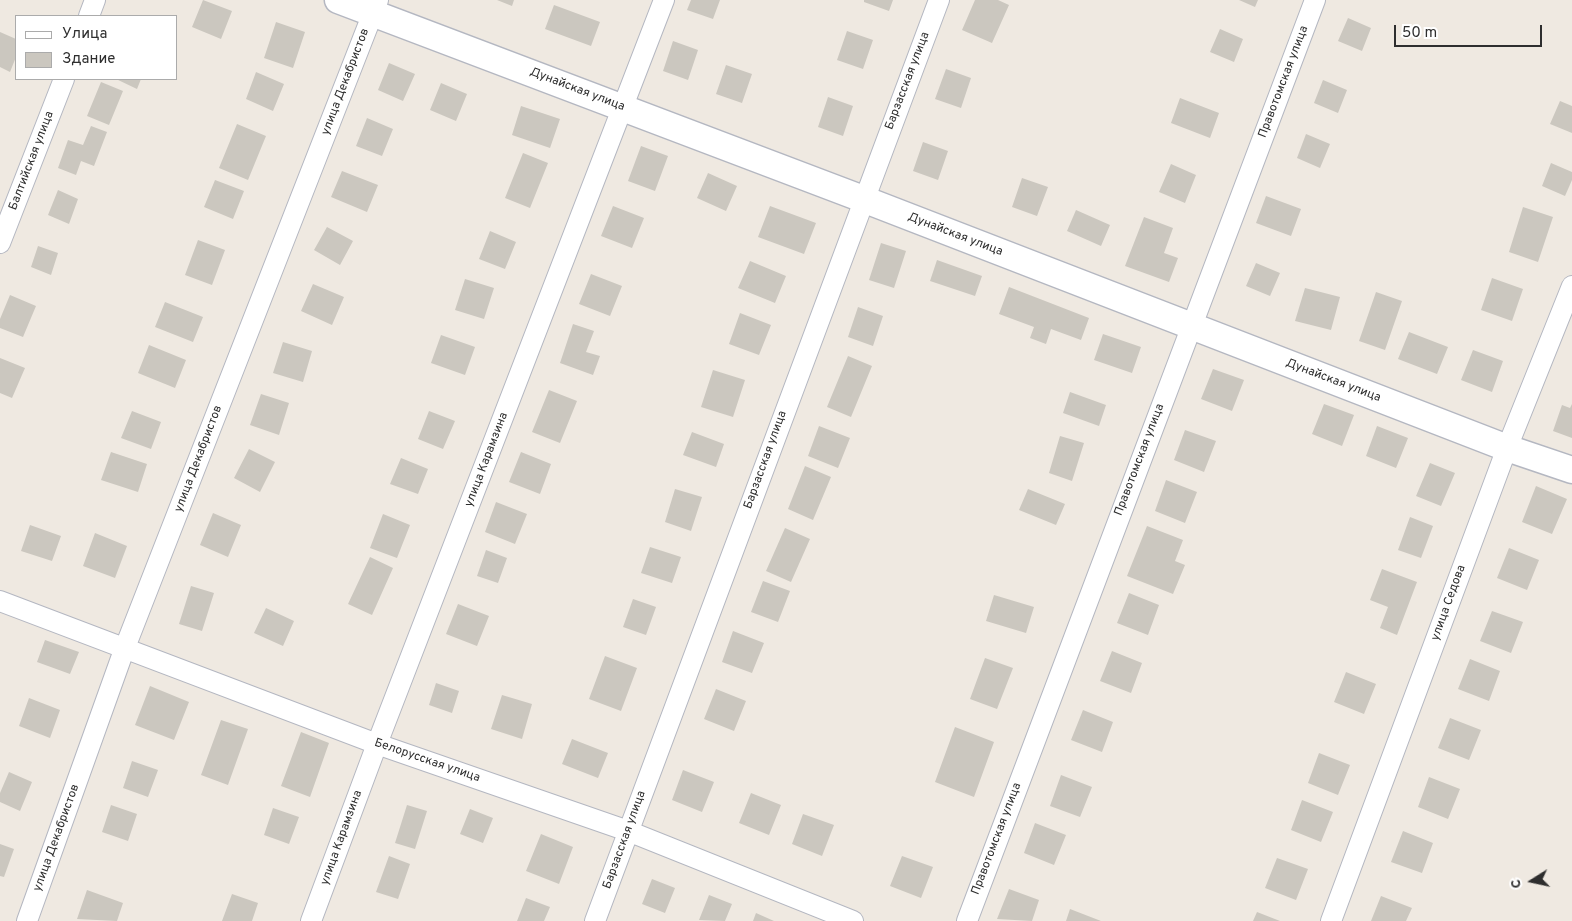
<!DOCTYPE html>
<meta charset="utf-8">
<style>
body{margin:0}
#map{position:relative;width:1572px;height:921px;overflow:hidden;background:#efe9e1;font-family:Overpass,sans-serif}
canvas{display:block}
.legend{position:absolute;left:15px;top:15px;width:162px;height:65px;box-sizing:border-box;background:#fff;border:1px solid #ababab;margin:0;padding:6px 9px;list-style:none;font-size:15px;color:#2e2e2e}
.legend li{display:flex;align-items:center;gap:10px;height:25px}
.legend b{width:25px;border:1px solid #ababab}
.north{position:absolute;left:1507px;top:856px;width:50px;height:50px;-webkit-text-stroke:4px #fff;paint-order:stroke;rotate:260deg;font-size:14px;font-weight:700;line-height:20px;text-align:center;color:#2e2e2e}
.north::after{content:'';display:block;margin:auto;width:18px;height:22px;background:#2e2e2e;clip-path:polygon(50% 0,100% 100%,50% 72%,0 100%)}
.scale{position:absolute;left:1394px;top:25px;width:148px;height:22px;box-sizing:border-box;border:2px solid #2e2e2e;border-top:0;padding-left:6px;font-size:15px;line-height:18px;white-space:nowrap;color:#2e2e2e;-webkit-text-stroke:4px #fff;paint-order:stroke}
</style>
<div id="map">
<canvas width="1572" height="921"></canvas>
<ul class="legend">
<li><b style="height:6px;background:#fff"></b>Улица</li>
<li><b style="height:14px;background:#cbc7bf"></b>Здание</li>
</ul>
<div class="north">С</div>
<div class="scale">50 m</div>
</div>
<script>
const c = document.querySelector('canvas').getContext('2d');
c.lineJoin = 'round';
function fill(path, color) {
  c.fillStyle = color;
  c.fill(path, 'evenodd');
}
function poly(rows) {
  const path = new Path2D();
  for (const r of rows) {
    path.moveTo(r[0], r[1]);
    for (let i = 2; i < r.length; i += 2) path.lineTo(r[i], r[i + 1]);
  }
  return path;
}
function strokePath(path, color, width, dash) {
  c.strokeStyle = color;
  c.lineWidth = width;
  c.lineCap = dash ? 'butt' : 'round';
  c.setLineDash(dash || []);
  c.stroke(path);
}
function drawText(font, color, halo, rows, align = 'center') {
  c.font = font + ' Overpass,sans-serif';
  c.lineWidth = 4;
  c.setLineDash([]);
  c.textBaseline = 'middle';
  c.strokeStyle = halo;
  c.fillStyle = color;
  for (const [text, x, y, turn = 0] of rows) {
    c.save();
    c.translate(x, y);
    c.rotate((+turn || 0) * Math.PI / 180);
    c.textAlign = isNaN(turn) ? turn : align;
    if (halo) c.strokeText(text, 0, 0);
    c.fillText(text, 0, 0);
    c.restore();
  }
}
const building = poly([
 [203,0,232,11,221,39,192,27],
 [497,0,514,0,512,6],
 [691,0,720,0,713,19,687,10],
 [864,0,893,0,889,11,864,2],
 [975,0,998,0,1009,5,992,43,962,30],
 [1239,0,1258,0,1255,7],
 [554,5,600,22,591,46,545,29],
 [1348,18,1371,28,1362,51,1338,41],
 [276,22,305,32,293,68,264,58],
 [1220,29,1243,39,1234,62,1210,52],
 [847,31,873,40,863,69,837,60],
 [0,32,16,39,16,57,10,72,0,67],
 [673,41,698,50,688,80,663,71],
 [389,63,415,74,403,101,378,90],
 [726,65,752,74,742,103,716,94],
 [946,69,971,78,961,108,935,99],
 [256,72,284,84,273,111,246,99],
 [116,79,141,79,137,89],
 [1323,80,1347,90,1338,113,1314,103],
 [101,82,123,91,109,125,87,116],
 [441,83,467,94,456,121,430,110],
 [828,97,853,106,843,136,818,127],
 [1180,98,1219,113,1210,138,1171,123],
 [1560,101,1572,106,1572,133,1550,124],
 [521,106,560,119,550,148,512,135],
 [367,118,393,129,382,156,356,146],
 [237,124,266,136,248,180,219,168],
 [91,126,107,132,94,166,81,161,76,175,58,168,68,140,83,145],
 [1306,134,1330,144,1320,168,1297,158],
 [923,142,948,151,938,180,913,171],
 [641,146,668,156,655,191,628,181],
 [523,153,548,163,530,208,505,198],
 [1551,163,1572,172,1572,180,1565,196,1542,186],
 [1171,164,1196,175,1185,203,1159,192],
 [342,171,378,185,367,212,331,197],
 [708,173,737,186,726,211,697,198],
 [1022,178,1048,187,1037,216,1012,207],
 [215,180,244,191,233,219,204,207],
 [58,190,78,199,69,224,48,215],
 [1266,196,1301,209,1291,236,1256,223],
 [613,206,644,218,632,248,601,236],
 [770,206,816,223,804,254,758,237],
 [1523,207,1553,217,1538,262,1509,252],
 [1076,210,1110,225,1101,246,1067,231],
 [1144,217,1173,228,1164,253,1178,258,1169,282,1125,266],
 [327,227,353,241,340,265,314,250],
 [490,231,516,242,505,269,479,259],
 [198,240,225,250,212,285,185,275],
 [881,243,906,251,894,288,869,280],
 [38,246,58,253,51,275,31,267],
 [937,260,982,276,975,296,930,281],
 [750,261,786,276,775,303,738,288],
 [1256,263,1280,273,1270,296,1246,286],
 [591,274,622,286,610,316,579,304],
 [1492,278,1523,289,1512,321,1481,310],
 [465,279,494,288,484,319,455,310],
 [313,284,344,297,332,325,301,311],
 [1009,287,1089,318,1081,340,1051,329,1046,344,1030,338,1034,327,999,314],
 [1305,288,1340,297,1331,330,1295,321],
 [1376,292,1402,301,1385,350,1359,341],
 [10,295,36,306,23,337,0,328,0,319],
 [165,302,203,317,193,342,155,327],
 [858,307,883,316,873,346,848,337],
 [740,313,771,325,759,355,729,344],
 [573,324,594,331,586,352,600,356,593,375,560,363],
 [1409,332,1448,347,1437,374,1398,359],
 [1103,334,1141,347,1132,373,1094,360],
 [441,335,475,347,465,375,431,363],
 [283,342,312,351,303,382,273,373],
 [149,345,186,360,175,388,138,373],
 [1473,350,1503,361,1492,392,1461,380],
 [848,356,872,366,851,417,827,407],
 [0,358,25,368,12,398,0,393],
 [1213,369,1244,380,1232,411,1201,399],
 [713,370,745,380,733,417,701,407],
 [549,390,577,401,560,443,532,432],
 [1070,392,1106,405,1099,426,1063,413],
 [261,394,289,403,279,435,250,425],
 [1324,404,1354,415,1342,446,1312,434],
 [1572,404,1572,438,1553,431,1562,405,1570,408],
 [132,411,161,422,151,449,121,438],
 [429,411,455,421,443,449,418,439],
 [819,426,850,438,838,468,808,456],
 [1377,426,1408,438,1396,468,1366,456],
 [1185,430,1216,441,1204,472,1174,460],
 [692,432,724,444,716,467,683,455],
 [1060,436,1084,443,1072,481,1049,473],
 [249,449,275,462,260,492,234,478],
 [111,452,147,464,138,492,101,480],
 [521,452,551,464,540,494,509,482],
 [401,458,428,469,418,494,390,484],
 [1430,463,1455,473,1441,506,1416,496],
 [805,466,831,477,813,520,788,509],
 [1166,480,1197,492,1185,523,1155,511],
 [1536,486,1567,499,1552,534,1522,522],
 [675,489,702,497,691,531,665,522],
 [1028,489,1065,504,1056,525,1019,510],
 [496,502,527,514,515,544,485,532],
 [213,513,241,525,228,557,200,545],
 [383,514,410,525,397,558,370,548],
 [1410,517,1433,526,1421,558,1398,550],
 [30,525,61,536,52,561,21,551],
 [1147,526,1183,540,1175,561,1185,565,1173,594,1127,576],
 [785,528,810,539,791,582,766,571],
 [95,533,127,546,115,578,83,566],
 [650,547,681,557,672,583,641,573],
 [1509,548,1539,560,1527,590,1497,578],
 [486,550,507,558,498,583,477,576],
 [370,557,393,568,372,615,348,604],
 [1382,569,1417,582,1397,635,1380,628,1388,607,1370,600],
 [763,581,790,591,778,622,751,612],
 [191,586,214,593,202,631,179,624],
 [1129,593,1159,605,1148,635,1117,623],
 [994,595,1034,607,1026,633,986,621],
 [633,599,656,607,646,635,623,627],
 [458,604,489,616,477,646,446,634],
 [266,608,294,621,283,646,254,633],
 [1492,611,1523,622,1511,653,1480,641],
 [733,631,764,643,752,673,722,662],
 [45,640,79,652,70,674,37,662],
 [1112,651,1142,663,1131,693,1100,681],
 [605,656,637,668,621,711,589,699],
 [985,658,1013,668,997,709,970,699],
 [1470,659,1500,671,1489,701,1458,689],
 [1346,672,1376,684,1364,714,1334,702],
 [436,683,459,691,452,713,429,705],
 [150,686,189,702,174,740,135,725],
 [716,689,746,701,734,731,704,719],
 [502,695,532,704,522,739,491,729],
 [29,698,60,710,50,738,19,726],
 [1083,710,1113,722,1102,752,1071,740],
 [1450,718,1481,730,1469,760,1438,748],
 [221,720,248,729,228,785,201,775],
 [955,727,994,742,974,797,935,782],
 [301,732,329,743,310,797,281,786],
 [572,739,608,753,598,778,562,764],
 [1319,753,1350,765,1338,795,1308,783],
 [132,761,158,770,148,797,123,788],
 [683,770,714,782,702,812,672,800],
 [9,772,32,782,20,811,0,802,0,793],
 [1061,775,1092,787,1080,817,1050,806],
 [1429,777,1460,789,1448,819,1418,807],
 [751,793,781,805,769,835,739,823],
 [1302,800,1333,812,1321,842,1291,830],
 [111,805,137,814,128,841,102,832],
 [407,805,427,811,415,849,395,843],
 [273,808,299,817,289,844,264,835],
 [470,809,493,818,483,843,460,834],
 [803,814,834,825,822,856,792,844],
 [1035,823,1066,835,1054,865,1024,853],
 [1403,831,1433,843,1422,873,1391,862],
 [541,834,573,847,559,884,526,871],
 [0,844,14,849,4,877,0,876],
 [389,856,410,864,398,899,376,892],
 [902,856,933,867,921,898,890,886],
 [1277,858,1308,869,1296,900,1265,888],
 [652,879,675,888,665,913,642,904],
 [1009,889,1039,900,1032,921,997,919],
 [87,890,123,903,117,921,77,919],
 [232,894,258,903,252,921,222,921],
 [709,895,732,904,725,921,699,920],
 [1381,896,1412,908,1406,921,1371,921],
 [526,898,550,907,544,921,517,921],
 [1070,909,1101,921,1066,921],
 [1257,912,1280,921,1253,921],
 [756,913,774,921,753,921]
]);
const minor = poly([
 [89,16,95,0],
 [0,243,64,79],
 [0,601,377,744,628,831,853,921],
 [27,921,124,650,378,0],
 [311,921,377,744,664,0],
 [595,921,939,0],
 [967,921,1315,0],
 [1331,921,1507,448,1572,286]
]);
const tertiary = poly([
 [338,0,863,199,1507,448,1572,470]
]);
const streetNames = [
 ["Барзасская улица",908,81,-69],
 ["улица Декабристов",346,82,-69],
 ["Правотомская улица",1284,82,-69],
 ["Дунайская улица",577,90,21],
 ["Балтийская улица",32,161,-69],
 ["Дунайская улица",955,235,21],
 ["Дунайская улица",1333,381,21],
 ["улица Декабристов",199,459,-69],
 ["улица Карамзина",487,460,-69],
 ["Барзасская улица",766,460,-70],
 ["Правотомская улица",1140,460,-69],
 ["улица Седова",1449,603,-70],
 ["Белорусская улица",427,761,19],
 ["улица Декабристов",57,838,-70],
 ["улица Карамзина",342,838,-70],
 ["Правотомская улица",997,839,-69],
 ["Барзасская улица",625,840,-70]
];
fill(building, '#cbc7bf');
strokePath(minor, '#b4b7c1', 22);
strokePath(tertiary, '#b4b7c1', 29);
strokePath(minor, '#fff', 20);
strokePath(tertiary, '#fff', 26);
drawText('12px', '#2e2e2e', '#fff', streetNames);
</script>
